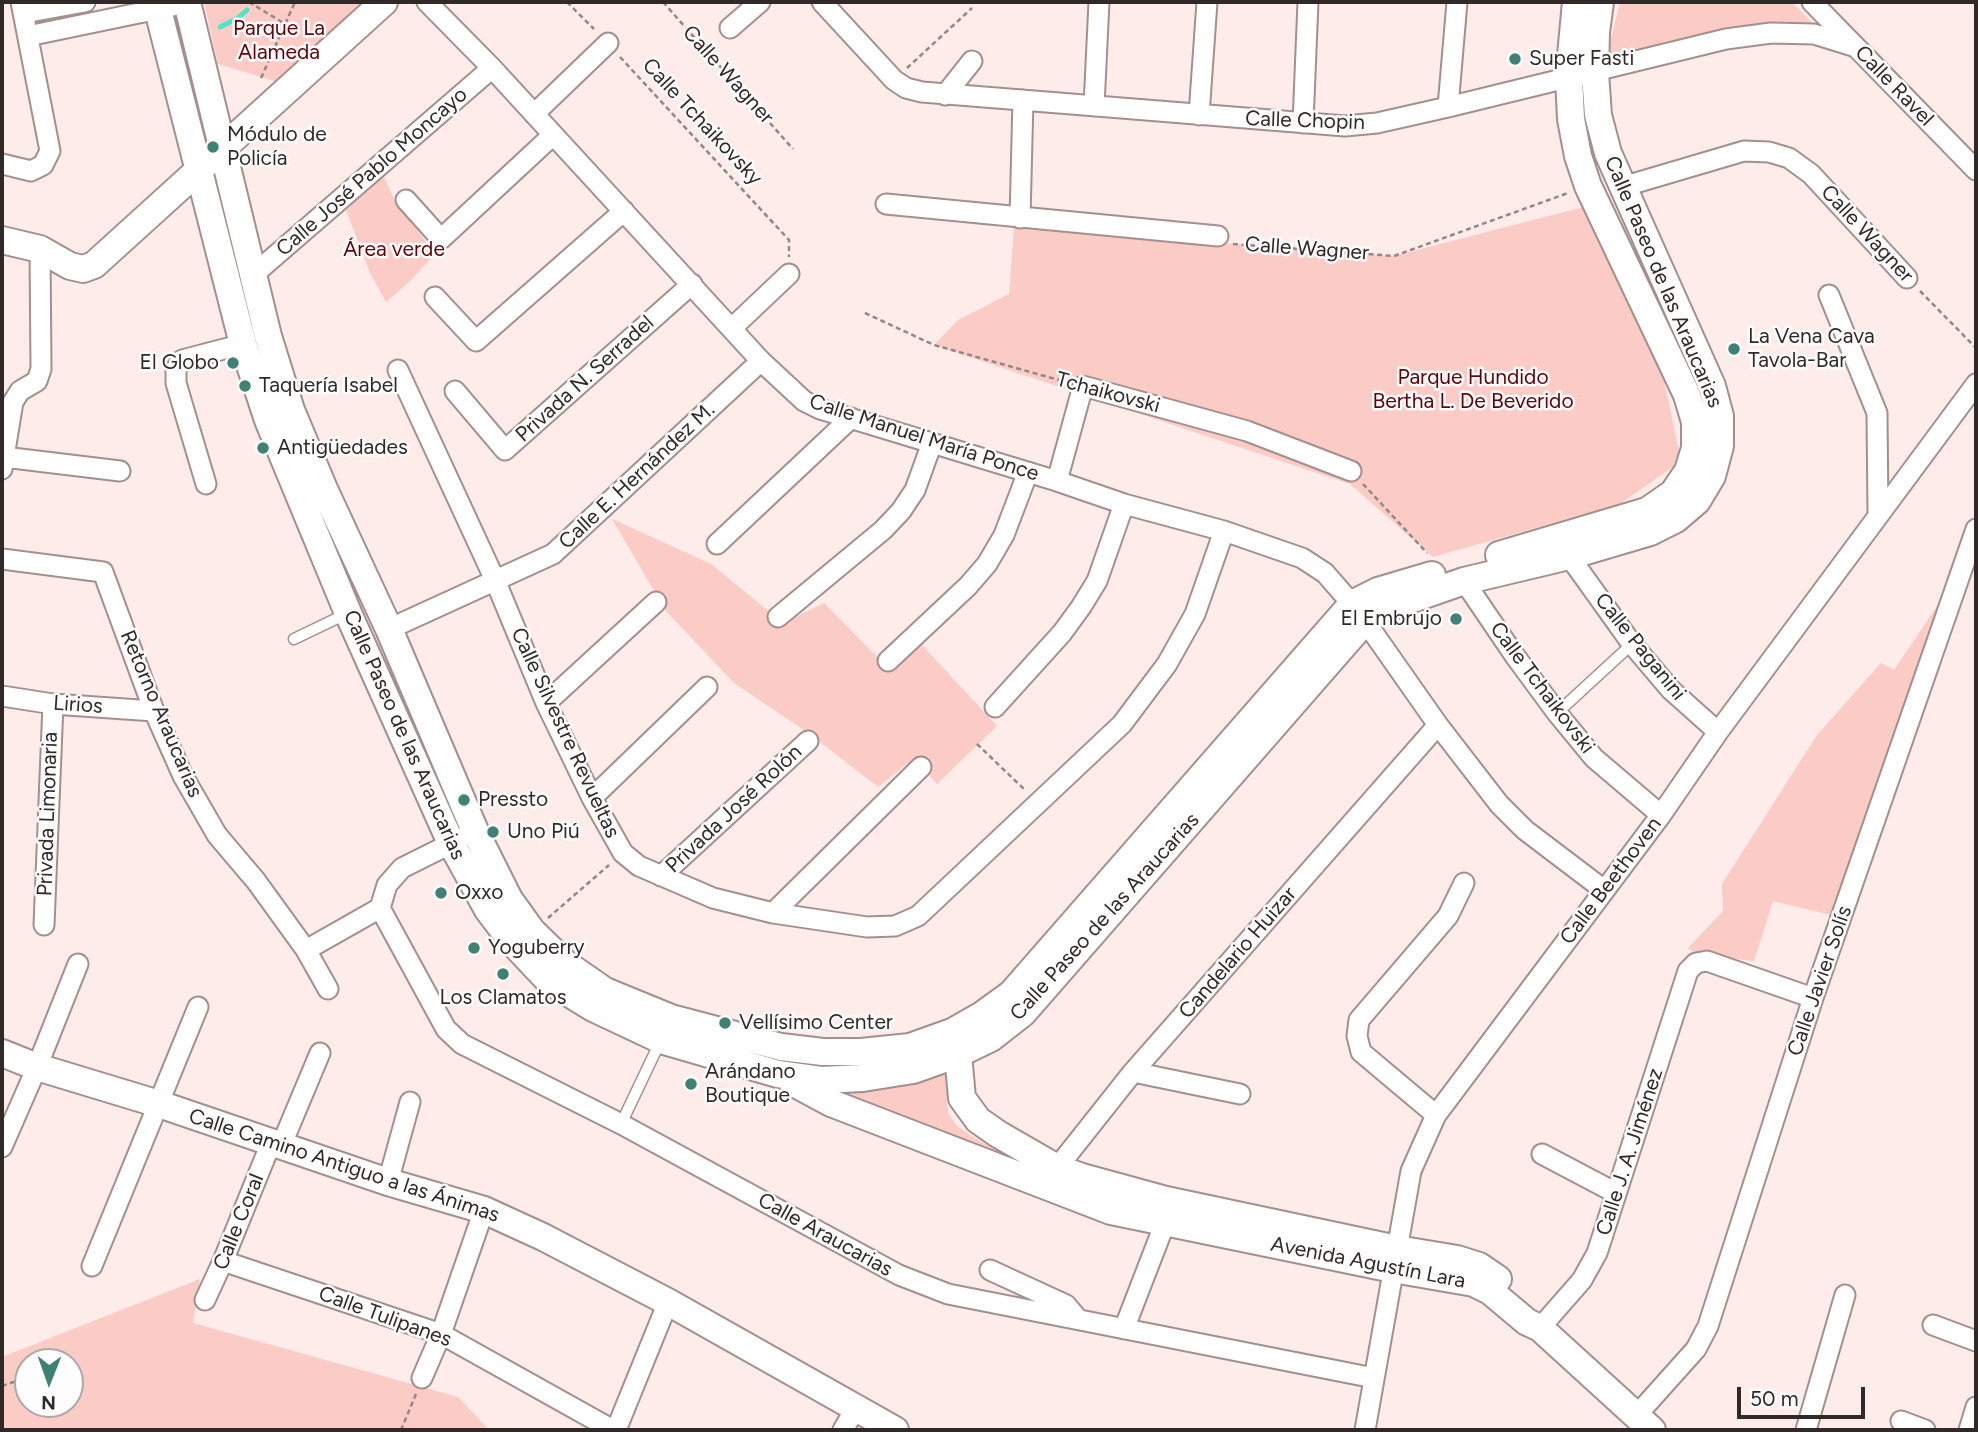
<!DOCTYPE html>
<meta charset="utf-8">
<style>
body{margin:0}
#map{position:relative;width:1978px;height:1432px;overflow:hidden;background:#fdece9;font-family:Figtree,sans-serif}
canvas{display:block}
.frame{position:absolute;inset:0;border:4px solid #312928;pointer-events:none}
.north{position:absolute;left:14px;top:1348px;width:70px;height:70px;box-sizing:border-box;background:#fdfdfd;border:2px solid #aba8a8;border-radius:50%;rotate:181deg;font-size:19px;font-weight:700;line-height:28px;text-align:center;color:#312928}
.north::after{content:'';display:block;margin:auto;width:24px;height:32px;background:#3f8274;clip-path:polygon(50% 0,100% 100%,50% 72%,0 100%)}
.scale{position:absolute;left:1737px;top:1387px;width:128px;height:32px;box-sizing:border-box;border:4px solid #312928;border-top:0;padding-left:9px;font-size:21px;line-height:24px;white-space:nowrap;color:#312928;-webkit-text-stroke:5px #fdfdfd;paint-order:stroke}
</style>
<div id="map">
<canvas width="1978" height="1432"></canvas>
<div class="frame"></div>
<div class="north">N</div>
<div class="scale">50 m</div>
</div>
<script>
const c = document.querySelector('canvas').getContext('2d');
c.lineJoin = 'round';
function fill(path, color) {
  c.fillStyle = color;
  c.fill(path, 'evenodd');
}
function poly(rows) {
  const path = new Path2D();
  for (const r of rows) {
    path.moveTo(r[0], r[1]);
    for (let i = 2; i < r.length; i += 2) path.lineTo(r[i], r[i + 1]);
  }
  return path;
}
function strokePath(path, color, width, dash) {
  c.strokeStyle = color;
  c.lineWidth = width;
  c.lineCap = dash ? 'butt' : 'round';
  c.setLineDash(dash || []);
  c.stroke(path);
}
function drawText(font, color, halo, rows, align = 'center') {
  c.font = font + ' Figtree,sans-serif';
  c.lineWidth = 5;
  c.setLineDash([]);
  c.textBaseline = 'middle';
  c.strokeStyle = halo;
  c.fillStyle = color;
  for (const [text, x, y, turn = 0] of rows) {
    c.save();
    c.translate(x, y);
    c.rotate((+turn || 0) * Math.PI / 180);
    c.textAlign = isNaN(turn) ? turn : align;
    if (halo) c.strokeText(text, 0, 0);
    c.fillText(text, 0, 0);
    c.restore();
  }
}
const green = poly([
 [204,2,381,2,288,85,218,64],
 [1620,2,1792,2,1822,33,1605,63],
 [383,175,395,201,435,254,410,281,386,302,370,273,346,210],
 [1587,206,1656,342,1681,461,1620,504,1433,557,1350,484,934,345,958,320,1009,294,1014,227,1394,256],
 [612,519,711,564,783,623,824,603,890,670,922,645,997,726,937,784,914,758,878,787,807,732,734,683,666,611],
 [1950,587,1835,916,1773,901,1754,961,1698,955,1688,948,1723,911,1722,884,1817,735,1881,663,1894,670],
 [949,1071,947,1101,948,1113,957,1126,979,1141,1035,1167,1031,1175,818,1088],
 [200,1279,193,1323,458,1397,489,1430,2,1430,2,1357],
 [28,1362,70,1362,70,1404,28,1404]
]);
const stream = poly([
 [220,27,238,18,247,10]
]);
const path = poly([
 [249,2,285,24],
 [567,2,594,29],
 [663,2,793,149],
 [620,57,789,240,789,257],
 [907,68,972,8],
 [261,78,295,2],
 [1233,244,1394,256,1568,193],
 [1920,291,1976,348],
 [865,313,934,345,1066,382],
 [1363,484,1427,553],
 [977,744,1026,791],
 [548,918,609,865],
 [2,1386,28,1377],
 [401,1430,416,1394]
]);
const lane = poly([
 [294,639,348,613],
 [1557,713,1632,644],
 [621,1124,660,1042]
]);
const street = poly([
 [427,2,492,68,761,361,804,401,820,409,1057,481,1124,504,1224,531,1302,558,1325,573,1352,604],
 [822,2,894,80,906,88,922,92,1345,126,1377,123,1448,107,1726,39,1771,33,1814,34,1856,47],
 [1812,2,1976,170],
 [24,13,85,2],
 [730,28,760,2],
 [28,36,187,3],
 [945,95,972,61],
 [1094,106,1099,2],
 [1448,107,1457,2],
 [534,114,608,43],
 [1199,115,1207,2],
 [1303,123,1308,2],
 [2,164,31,171,43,165,50,151,21,2],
 [1622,187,1744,151,1769,152,1789,158,1811,174,1907,278],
 [406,200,441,239,553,135],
 [886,204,1218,236],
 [1020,218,1023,100],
 [253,275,492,68],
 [1829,295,1877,413,1878,515],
 [435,297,476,341,624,211],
 [732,328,789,274],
 [398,370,495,580,546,703,592,798,623,853,639,866,713,898,773,913,867,927,895,926,918,916,1122,724,1167,664,1195,614,1224,531],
 [455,391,505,450,692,284],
 [4,457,120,471],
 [2,469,13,402,20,391,37,381,41,369,40,249],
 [1057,481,1083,386,1247,431,1351,471],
 [206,484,176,383,176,369,182,360,243,344],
 [717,544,851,418],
 [1569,556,1632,644,1671,690,1718,732],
 [2,559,103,572,154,711,183,776,217,835,256,881,306,950,328,989],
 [1464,581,1515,656,1557,713,1594,758,1661,815],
 [778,617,883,530,901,511,915,490,932,443],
 [1365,621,1438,725,1499,804,1525,830,1604,890],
 [389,629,553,554,761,361],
 [888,661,968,586,987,564,1004,535,1028,472],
 [2,696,53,704,154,711],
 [546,703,656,602],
 [995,707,1062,633,1081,607,1097,581,1124,504],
 [592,798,707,687],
 [661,876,808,741],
 [380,908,446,1029,462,1044,621,1124,899,1275,948,1294,1374,1378],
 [773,913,921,767],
 [44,925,53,704],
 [306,950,380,908,387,885,402,868,462,838],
 [1133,1072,1240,1094],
 [1436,1115,1361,1052,1357,1036,1359,1020,1448,916,1464,883],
 [281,1146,320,1053],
 [2,1147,37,1067,78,964],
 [1542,1154,1616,1193],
 [1049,1178,1133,1072,1438,725],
 [388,1182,410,1102],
 [223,1261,441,1334,613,1430],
 [92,1266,198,1007],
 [990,1270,1066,1305,1077,1318],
 [205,1300,223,1261,271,1143],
 [1933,1325,1976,1341],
 [1540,1328,1582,1280,1597,1253,1688,971,1696,963,1707,961,1813,998],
 [1124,1329,1165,1223],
 [422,1378,441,1334,484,1210],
 [1636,1416,1696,1349,1708,1326,1813,998,1976,529],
 [1901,1421,1925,1430],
 [616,1430,668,1302],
 [843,1430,855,1409],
 [1365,1430,1411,1171,1436,1115,1661,815,1718,732,1976,384],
 [1806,1430,1845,1295],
 [1969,1430,1976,1407]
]);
const secondary = poly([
 [156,2,243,344,268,420,348,613,451,843,488,910,513,943,549,981,593,1008,661,1040,778,1074,821,1080,863,1078,913,1070,958,1054,991,1038,1023,1013,1365,621,1384,609,1464,581,1569,556,1650,532,1676,519,1697,501,1712,476,1720,446,1720,416,1712,386,1608,153,1598,115,1595,73,1596,32,1600,2],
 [187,2,268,336,291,410,324,489,389,629,475,831,509,899,532,931,566,964,605,991,671,1018,781,1047,823,1052,861,1052,910,1047,952,1032,982,1015,1011,994,1352,604,1378,591,1432,575],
 [2,240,40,249,70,266,83,269,94,265,384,2],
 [1499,555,1647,511,1673,493,1688,471,1695,448,1695,422,1687,395,1588,186,1578,156,1571,119,1569,77,1576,2],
 [2,1053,37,1067,159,1104,388,1182,484,1210,543,1237,668,1302,895,1430],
 [958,1054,962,1098,978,1120,998,1134,1057,1168,1082,1177,1166,1200,1397,1249,1457,1259,1479,1266,1498,1279],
 [792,1082,831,1103,1111,1211,1393,1269,1474,1283,1490,1291,1527,1322,1540,1328,1652,1430]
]);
const markers = [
 [1515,59,7,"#3f8274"],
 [213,147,7,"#3f8274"],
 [1734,349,7,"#3f8274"],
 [233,363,7,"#3f8274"],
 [245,386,7,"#3f8274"],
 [263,448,7,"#3f8274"],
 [1456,619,7,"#3f8274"],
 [464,800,7,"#3f8274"],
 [493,832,7,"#3f8274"],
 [441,893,7,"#3f8274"],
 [474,948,7,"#3f8274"],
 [503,974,7,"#3f8274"],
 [725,1023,7,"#3f8274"],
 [691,1084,7,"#3f8274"]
];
const parkNames = [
 ["Parque La",279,29],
 ["Alameda",279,53],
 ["Área verde",394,250],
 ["Parque Hundido",1473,378],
 ["Bertha L. De Beverido",1473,402]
];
const poiNames = [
 ["Super Fasti",1529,59],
 ["Módulo de",227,135],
 ["Policía",227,159],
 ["La Vena Cava",1748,337],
 ["Tavola-Bar",1748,361],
 ["El Globo",219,363,"right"],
 ["Taquería Isabel",259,386],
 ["Antigüedades",277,448],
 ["El Embrujo",1442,619,"right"],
 ["Pressto",478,800],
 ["Uno Piú",507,832],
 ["Oxxo",455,893],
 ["Yoguberry",488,948],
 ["Los Clamatos",503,998,"center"],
 ["Vellísimo Center",739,1023],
 ["Arándano",705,1072],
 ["Boutique",705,1096]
];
const streetNames = [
 ["Calle Wagner",728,75,48],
 ["Calle Ravel",1894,86,46],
 ["Calle Chopin",1305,121,2],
 ["Calle Tchaikovsky",702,122,47],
 ["Calle José Pablo Moncayo",372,172,-41],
 ["Calle Wagner",1867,234,47],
 ["Calle Wagner",1307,249,4],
 ["Calle Paseo de las Araucarias",1663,282,67],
 ["Privada N. Serradel",585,379,-42],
 ["Tchaikovski",1108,393,15],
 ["Calle Manuel María Ponce",924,438,18],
 ["Calle E. Hernández M.",637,476,-43],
 ["Calle Paganini",1640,647,51],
 ["Calle Tchaikovski",1542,688,53],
 ["Lirios",78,705,4],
 ["Retorno Araucarias",161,714,67],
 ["Calle Silvestre Revueltas",565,733,65],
 ["Calle Paseo de las Araucarias",404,735,66],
 ["Privada José Rolón",734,809,-43],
 ["Privada Limonaria",48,814,-88],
 ["Calle Beethoven",1611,881,-53],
 ["Calle Paseo de las Araucarias",1105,917,-48],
 ["Candelario Huizar",1238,953,-49],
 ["Calle Javier Solís",1820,981,-71],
 ["Calle J. A. Jiménez",1630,1152,-72],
 ["Calle Camino Antiguo a las Ánimas",344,1166,18],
 ["Calle Coral",239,1222,-68],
 ["Calle Araucarias",825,1235,29],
 ["Avenida Agustín Lara",1368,1263,11],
 ["Calle Tulipanes",385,1317,20]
];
fill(green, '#fbcbc5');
strokePath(stream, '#52e2c8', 5);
strokePath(lane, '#a3908e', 13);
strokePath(street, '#a3908e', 23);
strokePath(secondary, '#a3908e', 30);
strokePath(path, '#938785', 2.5, [5, 3.5]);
strokePath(lane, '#fff', 10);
strokePath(street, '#fff', 19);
strokePath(secondary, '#fff', 26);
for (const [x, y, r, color] of markers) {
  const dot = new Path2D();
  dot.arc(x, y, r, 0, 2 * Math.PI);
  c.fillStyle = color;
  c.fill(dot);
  strokePath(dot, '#fdfdfd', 2.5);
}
drawText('21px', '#620006', '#fdfdfd', parkNames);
drawText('21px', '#312928', '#fdfdfd', poiNames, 'left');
drawText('21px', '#312928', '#fdfdfd', streetNames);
</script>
